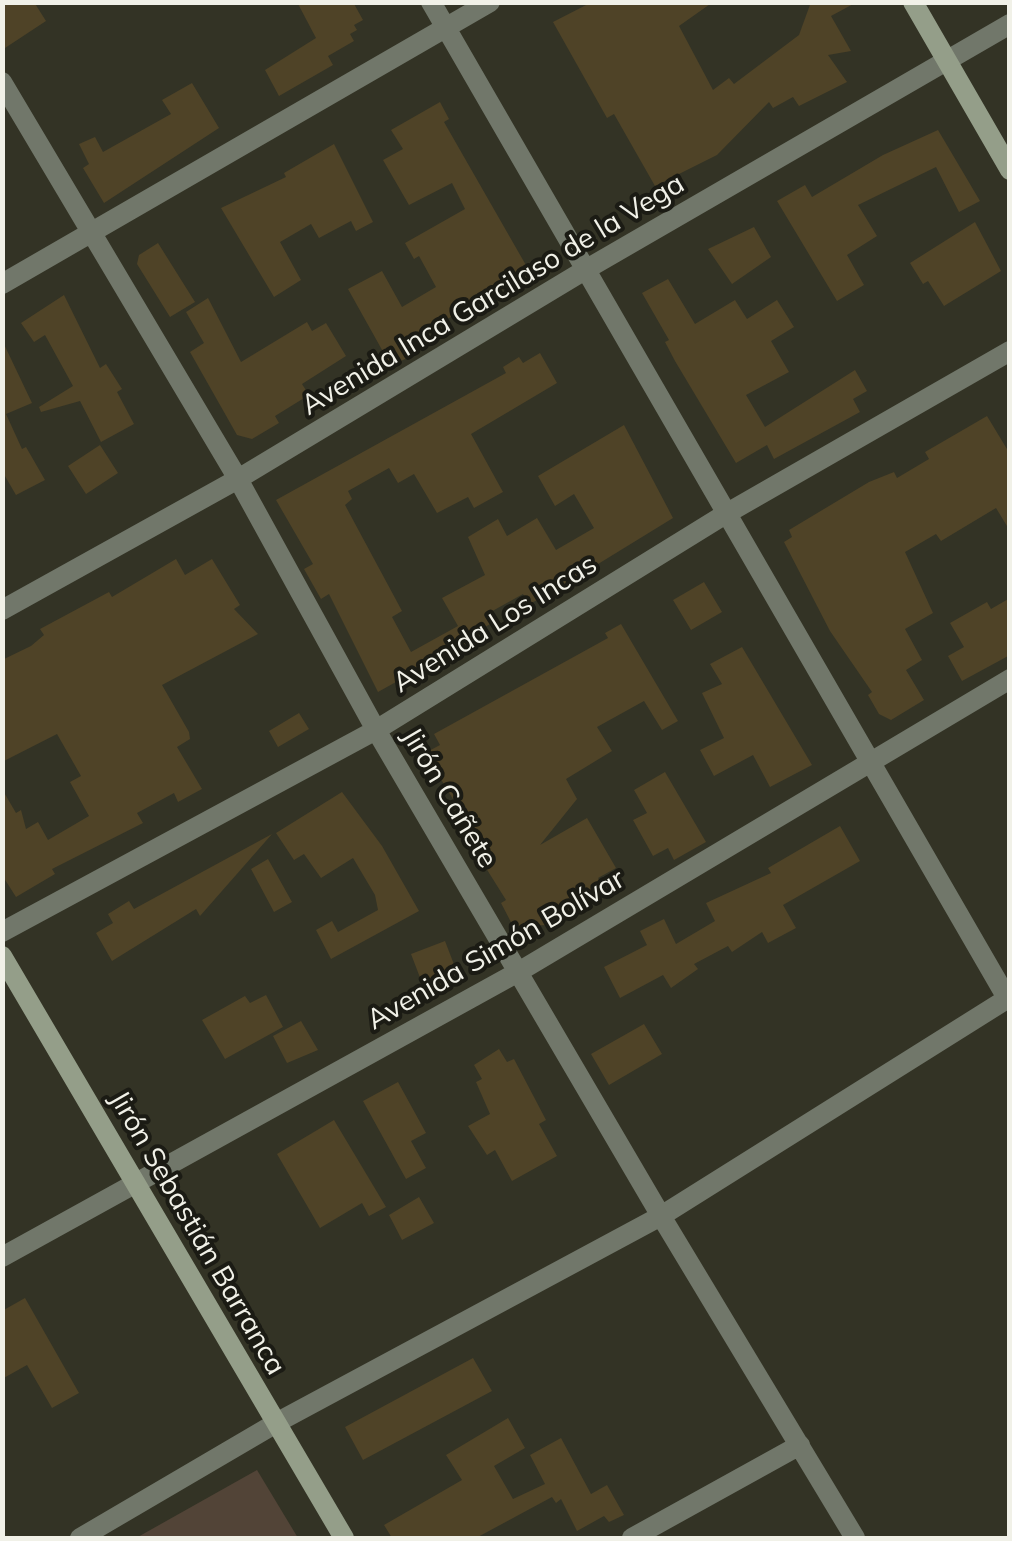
<!DOCTYPE html>
<meta charset="utf-8">
<style>
body{margin:0}
#map{position:relative;width:1012px;height:1541px;overflow:hidden;background:#333325;font-family:Mulish,sans-serif}
canvas{display:block}
.frame{position:absolute;inset:0;border:5px solid #f1f1e8;pointer-events:none}
</style>
<div id="map">
<canvas width="1012" height="1541"></canvas>
<div class="frame"></div>
</div>
<script>
const c = document.querySelector('canvas').getContext('2d');
c.lineJoin = 'round';
function fill(path, color) {
  c.fillStyle = color;
  c.fill(path, 'evenodd');
}
function poly(rows) {
  const path = new Path2D();
  for (const r of rows) {
    path.moveTo(r[0], r[1]);
    for (let i = 2; i < r.length; i += 2) path.lineTo(r[i], r[i + 1]);
  }
  return path;
}
function strokePath(path, color, width, dash) {
  c.strokeStyle = color;
  c.lineWidth = width;
  c.lineCap = dash ? 'butt' : 'round';
  c.setLineDash(dash || []);
  c.stroke(path);
}
function drawText(font, color, halo, rows, align = 'center') {
  c.font = font + ' Mulish,sans-serif';
  c.lineWidth = 8;
  c.setLineDash([]);
  c.textBaseline = 'middle';
  c.strokeStyle = halo;
  c.fillStyle = color;
  for (const [text, x, y, turn = 0] of rows) {
    c.save();
    c.translate(x, y);
    c.rotate((+turn || 0) * Math.PI / 180);
    c.textAlign = isNaN(turn) ? turn : align;
    if (halo) c.strokeText(text, 0, 0);
    c.fillText(text, 0, 0);
    c.restore();
  }
}
const green = poly([
 [257,1470,298,1538,136,1538]
]);
const building = poly([
 [9,2,34,2,46,21,2,50,2,7],
 [297,2,353,2,363,20,354,25,357,30,350,34,354,41,328,56,333,65,279,96,265,70,316,38],
 [592,2,713,2,679,26,713,90,729,78,734,84,799,35,811,2,857,2,831,16,851,51,828,55,847,82,799,106,793,97,773,108,769,102,717,155,655,186,614,114,607,118,553,22],
 [192,83,219,128,104,203,83,168,89,164,79,144,95,137,103,152,171,114,162,100],
 [440,102,449,119,444,122,527,267,509,278,513,284,417,335,420,341,403,351,407,358,391,366,348,289,382,271,402,307,436,287,419,256,414,259,405,243,465,209,452,183,409,205,383,160,403,149,391,130],
 [938,130,980,201,959,212,936,167,858,205,877,236,847,255,864,285,837,301,777,201,805,185,812,197,883,155],
 [334,144,373,222,356,231,351,221,319,238,311,224,280,242,301,280,274,297,221,208,286,177,284,173],
 [975,222,1001,271,944,306,928,281,923,284,910,263],
 [754,227,771,257,732,284,708,249],
 [158,243,195,302,170,317,137,264,139,255],
 [668,279,695,324,735,300,747,319,777,300,794,327,771,341,789,372,746,395,765,427,855,370,867,391,853,399,860,412,774,459,767,445,736,463,675,361,665,342,669,340,642,293],
 [64,295,100,368,106,364,122,389,117,392,134,424,101,442,80,401,41,412,39,407,73,386,45,335,34,342,21,323],
 [208,298,241,362,307,322,312,331,326,323,346,356,302,384,309,395,275,416,279,423,252,439,237,435,190,352,204,343,186,312],
 [2,340,32,403,6,414,22,449,26,447,45,480,16,495,2,471],
 [540,353,557,383,471,434,503,492,474,508,468,497,437,513,414,474,398,483,389,468,348,491,352,499,345,505,402,611,392,617,411,652,458,626,442,598,485,575,468,537,498,519,507,536,537,518,556,550,594,528,574,494,555,506,538,476,624,425,673,518,546,596,529,604,523,594,487,614,492,623,469,636,471,640,378,692,329,594,321,599,304,569,313,564,276,500,506,373,503,367,519,357,523,363],
 [987,416,1010,454,1010,531,996,508,941,541,936,534,905,552,933,613,905,629,922,660,906,670,924,700,891,720,879,714,868,695,872,692,830,631,784,542,792,537,789,530,869,482,894,472,897,478,929,459,925,452],
 [100,445,118,473,86,494,68,466],
 [176,559,185,575,212,559,240,605,234,609,258,634,162,685,189,732,190,739,177,747,202,789,178,802,174,793,137,813,143,823,52,869,55,874,16,897,2,875,2,789,16,813,21,810,26,829,38,822,48,840,89,816,70,782,81,776,57,734,2,762,2,660,31,646,44,635,40,629,109,592,112,597],
 [704,582,722,612,691,630,673,600],
 [1010,598,1010,655,962,681,948,656,964,647,950,623,987,602,991,609],
 [621,624,678,721,662,730,644,701,597,727,612,751,566,779,577,799,540,845,587,818,616,868,598,878,604,887,547,919,550,925,513,926,501,903,506,900,469,841,476,837,425,753,440,745,434,734,608,638,605,633],
 [742,647,812,765,770,787,753,755,714,776,700,750,724,738,702,693,722,684,710,664],
 [299,713,309,729,278,747,269,731],
 [665,772,706,842,674,860,668,848,653,856,633,820,647,813,634,790],
 [342,792,382,846,419,911,331,959,316,930,332,921,338,932,378,910,375,895,353,858,321,878,304,854,294,860,276,833],
 [840,826,860,861,783,905,796,928,768,943,762,932,732,952,728,946,694,964,698,969,671,988,663,975,620,998,604,967,647,945,640,931,664,919,676,944,715,921,706,903,771,873,768,868],
 [272,834,200,916,196,909,112,961,96,933,113,923,108,914,129,901,134,909],
 [268,859,292,902,274,912,251,869],
 [445,941,455,967,424,988,411,954],
 [266,995,283,1027,225,1059,202,1020,245,996,250,1003],
 [301,1021,318,1050,287,1063,273,1036],
 [644,1024,662,1054,609,1085,591,1054],
 [499,1049,507,1062,514,1059,546,1120,539,1124,557,1156,512,1181,495,1150,487,1155,468,1126,490,1114,476,1082,482,1079,474,1065],
 [398,1082,426,1133,411,1141,426,1168,406,1179,363,1101],
 [334,1120,386,1207,369,1216,362,1203,320,1228,277,1154],
 [419,1197,434,1223,402,1240,389,1215],
 [25,1298,79,1393,52,1408,27,1365,2,1379,2,1311],
 [473,1358,492,1391,363,1460,345,1427],
 [508,1418,525,1448,494,1466,513,1499,545,1484,530,1455,561,1438,591,1494,607,1485,624,1515,609,1522,604,1516,577,1531,561,1499,556,1503,552,1497,476,1538,392,1538,384,1525,462,1480,446,1455]
]);
const street = poly([
 [431,2,1007,998],
 [2,82,238,479,376,730,661,1216,855,1538],
 [2,284,490,2],
 [2,610,238,479,585,270,1010,24],
 [2,932,376,730,724,515,1010,351],
 [2,1257,520,971,1010,679],
 [80,1538,276,1423,661,1216,1010,997],
 [632,1538,800,1445]
]);
const secondary = poly([
 [913,2,1010,170],
 [2,956,344,1538]
]);
const streetNames = [
 ["Avenida Inca Garcilaso de la Vega",493,295,-31],
 ["Avenida Los Incas",495,624,-32],
 ["Jirón Cañete",449,798,59],
 ["Avenida Simón Bolívar",496,950,-30],
 ["Jirón Sebastián Barranca",197,1233,60]
];
fill(green, '#524437');
fill(building, '#4f4327');
strokePath(street, '#71776a', 20);
strokePath(secondary, '#949e89', 20);
drawText('28px', '#f1f1e8', '#1b1b14', streetNames);
</script>
